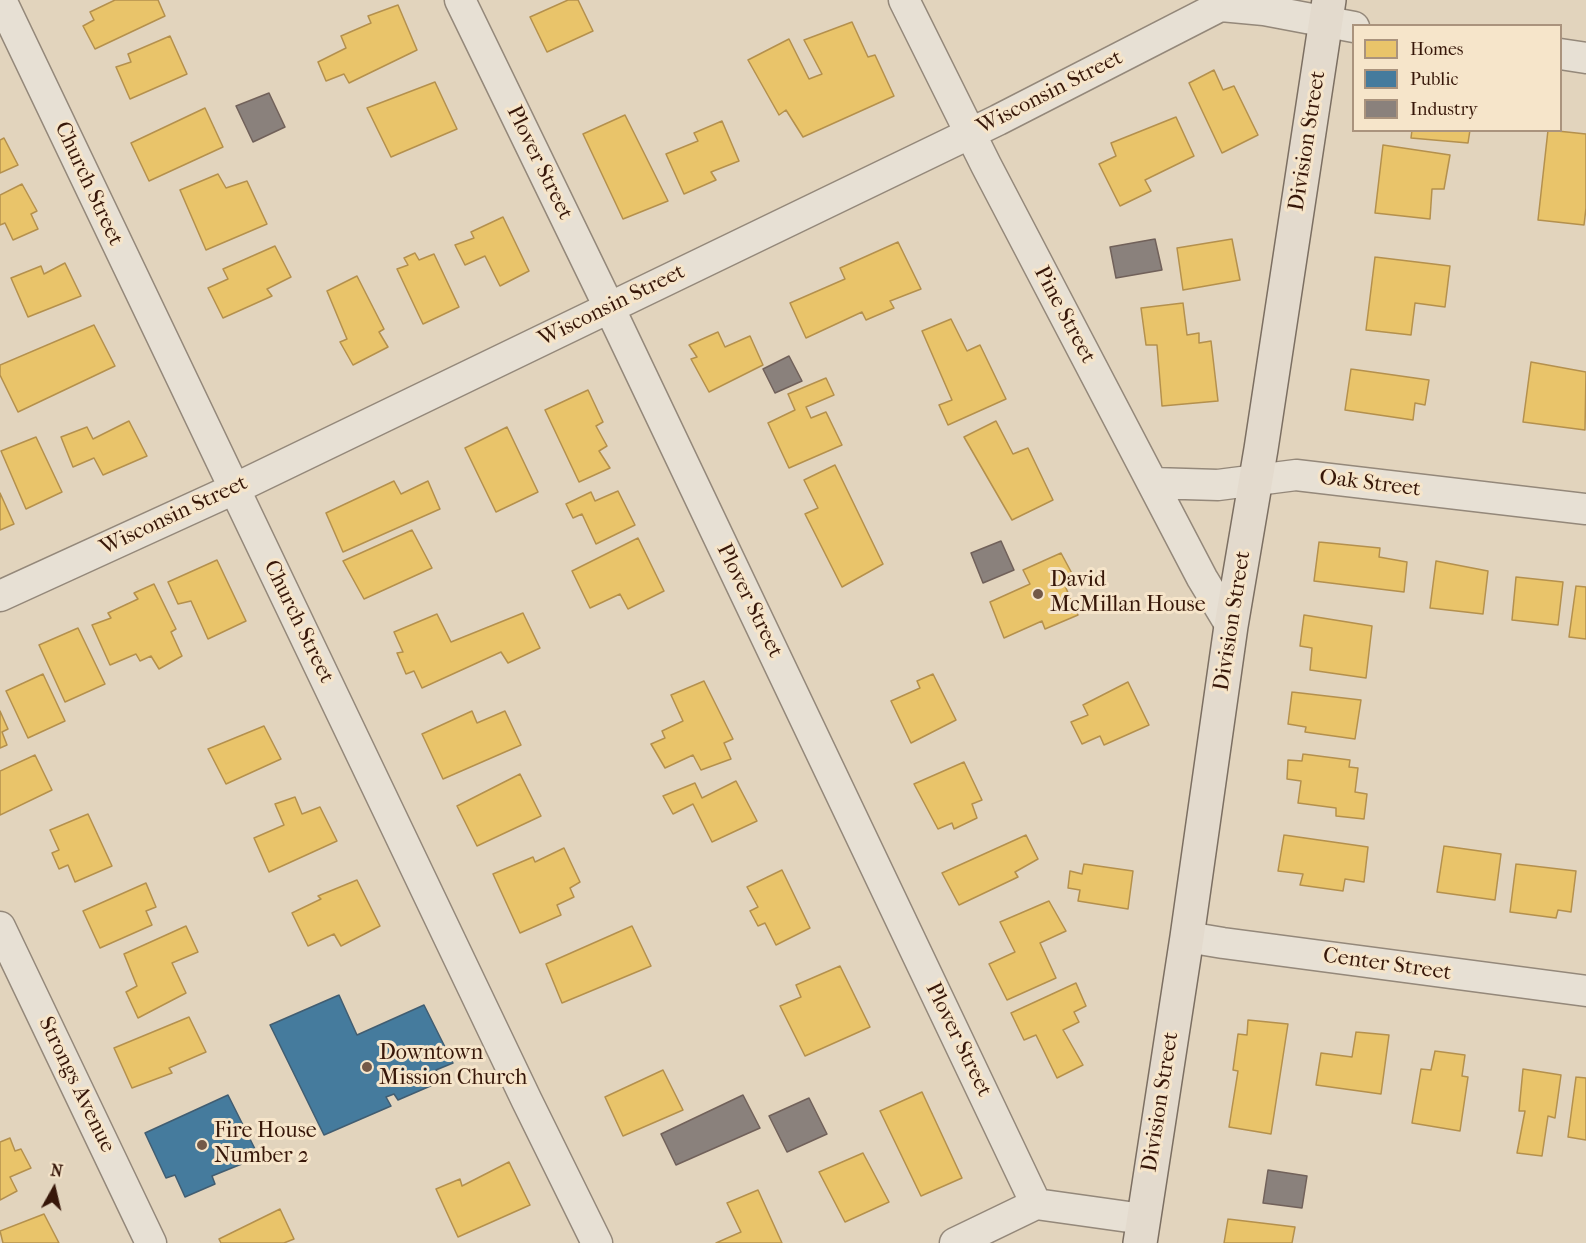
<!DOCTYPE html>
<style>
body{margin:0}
#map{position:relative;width:1586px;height:1243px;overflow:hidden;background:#e2d4bd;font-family:"IM FELL French Canon",serif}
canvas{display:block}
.legend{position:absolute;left:1352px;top:24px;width:210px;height:108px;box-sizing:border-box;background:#f6e5ca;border:2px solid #aa937d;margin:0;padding:8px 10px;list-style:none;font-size:18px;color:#371709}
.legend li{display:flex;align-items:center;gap:12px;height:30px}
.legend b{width:30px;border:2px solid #aa937d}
.north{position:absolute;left:24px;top:1159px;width:60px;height:60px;-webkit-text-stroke:4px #f6e5ca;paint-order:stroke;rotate:8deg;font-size:16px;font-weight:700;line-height:24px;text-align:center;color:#371709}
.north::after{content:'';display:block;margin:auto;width:21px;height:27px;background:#371709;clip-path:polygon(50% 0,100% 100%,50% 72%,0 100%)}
</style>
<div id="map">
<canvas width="1586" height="1243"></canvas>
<ul class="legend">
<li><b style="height:16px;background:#e9c46a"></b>Homes</li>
<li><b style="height:16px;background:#457b9d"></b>Public</li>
<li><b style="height:16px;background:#8a817c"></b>Industry</li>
</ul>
<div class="north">N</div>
</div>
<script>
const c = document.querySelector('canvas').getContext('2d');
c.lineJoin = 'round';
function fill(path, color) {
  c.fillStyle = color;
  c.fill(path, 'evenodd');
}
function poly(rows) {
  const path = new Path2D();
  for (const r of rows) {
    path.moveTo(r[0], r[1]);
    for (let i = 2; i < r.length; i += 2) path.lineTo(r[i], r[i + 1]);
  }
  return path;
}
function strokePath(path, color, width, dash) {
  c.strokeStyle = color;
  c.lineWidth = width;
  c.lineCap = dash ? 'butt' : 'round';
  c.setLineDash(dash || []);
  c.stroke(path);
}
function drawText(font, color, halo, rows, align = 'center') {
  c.font = font + ' "IM FELL French Canon",serif';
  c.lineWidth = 6;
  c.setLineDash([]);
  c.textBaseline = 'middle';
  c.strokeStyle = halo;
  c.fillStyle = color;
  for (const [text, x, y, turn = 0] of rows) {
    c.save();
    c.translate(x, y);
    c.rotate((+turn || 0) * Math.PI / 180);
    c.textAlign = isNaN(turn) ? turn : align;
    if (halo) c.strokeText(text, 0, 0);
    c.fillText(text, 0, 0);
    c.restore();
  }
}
const homes = poly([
 [115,0,158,0,165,16,95,49,83,26,94,20,90,12,115,0],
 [568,0,578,0,593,31,547,52,530,17,568,0],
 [398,5,417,50,349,83,344,74,326,81,318,62,346,48,341,36,371,23,368,16,398,5],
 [852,22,868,57,875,55,894,96,803,137,786,110,779,115,748,60,789,39,809,79,822,74,804,40,852,22],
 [170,36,187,74,130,99,116,67,131,62,128,54,170,36],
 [1214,70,1223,90,1234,86,1258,135,1222,153,1189,83,1214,70],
 [435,82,457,129,391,157,367,108,435,82],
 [205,108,223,147,149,181,131,143,205,108],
 [625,115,668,201,623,219,583,134,625,115],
 [1176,117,1194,156,1145,180,1151,191,1120,206,1099,164,1116,156,1111,143,1176,117],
 [722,121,739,161,711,172,716,180,684,194,666,154,698,141,694,133,722,121],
 [1412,130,1470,130,1468,143,1411,138,1412,130],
 [1548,130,1586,134,1586,208,1584,225,1538,220,1548,130],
 [4,138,18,165,0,173,0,140,4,138],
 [1383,145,1450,155,1444,189,1432,189,1430,219,1375,213,1383,145],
 [218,174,226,188,247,181,267,224,206,250,180,190,218,174],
 [22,184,37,211,31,214,38,229,13,240,5,223,0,225,0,195,22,184],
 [503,217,529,271,500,286,485,256,465,265,455,245,474,238,471,232,503,217],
 [1232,239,1240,280,1183,290,1177,248,1232,239],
 [898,242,921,289,890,301,894,308,866,320,862,312,806,338,790,303,845,279,840,268,898,242],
 [275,246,291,277,267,289,272,296,223,318,208,288,228,279,223,269,275,246],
 [415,253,419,260,434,254,459,307,423,324,397,269,408,265,404,258,415,253],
 [1375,257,1450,266,1445,307,1415,303,1411,335,1366,330,1375,257],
 [65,263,81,296,28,317,11,278,41,266,44,274,65,263],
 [357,276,384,329,379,332,388,347,353,365,340,342,347,339,327,291,357,276],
 [1183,303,1187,335,1199,333,1199,343,1211,341,1218,401,1162,406,1157,345,1146,345,1141,308,1183,303],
 [951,319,967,351,980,345,1006,399,948,425,939,405,952,400,922,331,951,319],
 [94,325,115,366,18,412,0,375,0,365,94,325],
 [718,332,725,347,750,336,763,365,709,392,691,359,697,357,689,345,718,332],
 [1531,362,1586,372,1585,430,1523,422,1531,362],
 [1351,369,1429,380,1425,405,1415,403,1413,420,1345,410,1351,369],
 [826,378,834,395,806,407,811,418,826,412,842,445,789,468,768,423,795,410,788,394,826,378],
 [588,390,603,422,596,426,607,446,599,451,610,468,579,482,545,410,588,390],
 [129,421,147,456,103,475,94,458,73,467,61,437,87,427,93,439,129,421],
 [996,421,1013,454,1028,448,1053,500,1012,520,964,437,996,421],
 [507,427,538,492,496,512,465,448,507,427],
 [36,437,62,492,26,509,1,451,36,437],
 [835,465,883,564,842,587,805,514,818,508,804,480,835,465],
 [394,481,401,494,428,481,440,509,343,552,326,513,394,481],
 [618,491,635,525,596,544,582,514,573,518,566,504,591,492,595,501,618,491],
 [0,493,14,524,0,530,0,493],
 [412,530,432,568,364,599,343,561,412,530],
 [638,538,664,591,628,609,620,594,590,608,572,571,638,538],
 [1319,542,1380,548,1379,557,1407,562,1404,592,1314,581,1319,542],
 [1061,553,1076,581,1065,586,1078,615,1045,629,1042,621,1004,638,990,602,1030,584,1023,570,1061,553],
 [217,560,246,621,208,639,191,601,178,604,168,582,217,560],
 [1436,561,1488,571,1483,614,1430,608,1436,561],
 [1516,577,1563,582,1558,625,1512,620,1516,577],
 [154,584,176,629,171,632,182,656,159,669,151,656,140,661,136,654,110,665,92,625,111,618,108,613,138,599,134,593,154,584],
 [1576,586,1586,587,1586,639,1569,637,1576,586],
 [523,613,540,648,508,663,501,652,422,688,414,671,406,674,397,653,403,652,394,632,437,614,451,642,523,613],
 [1304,615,1372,626,1366,678,1310,670,1312,648,1300,646,1304,615],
 [78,628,105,684,65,702,39,645,78,628],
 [43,674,65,721,28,738,6,691,43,674],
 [933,674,956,720,911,743,891,701,920,688,917,681,933,674],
 [704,681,733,739,724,743,731,759,701,770,693,755,665,768,651,744,665,738,662,731,683,721,671,695,704,681],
 [1128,682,1149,725,1104,745,1100,736,1082,744,1071,722,1088,715,1083,705,1128,682],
 [1292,692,1361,700,1355,739,1305,732,1306,727,1288,724,1292,692],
 [0,711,8,729,2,732,7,745,0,748,0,711],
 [472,711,477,723,505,711,521,745,443,779,422,734,472,711],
 [264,726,281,759,226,784,208,749,264,726],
 [1303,754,1350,760,1349,767,1358,768,1355,792,1367,794,1364,819,1336,816,1336,808,1298,803,1301,781,1287,779,1288,760,1302,761,1303,754],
 [35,755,52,790,0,815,0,771,35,755],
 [964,762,982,800,972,804,977,818,954,829,952,823,938,829,914,784,964,762],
 [520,774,541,816,477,846,457,806,520,774],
 [736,781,757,821,712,842,693,804,673,814,663,796,695,783,702,798,736,781],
 [295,797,302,814,320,807,337,841,269,872,254,838,284,825,275,804,295,797],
 [88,814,112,866,75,882,68,865,59,869,52,853,59,850,50,830,88,814],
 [1026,835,1038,859,1015,872,1018,877,959,905,942,873,1026,835],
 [1284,835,1368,847,1364,882,1345,879,1343,891,1300,885,1303,874,1278,871,1284,835],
 [1444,846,1501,854,1495,900,1437,892,1444,846],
 [564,848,580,882,570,888,574,897,557,905,561,915,520,933,493,874,533,857,535,862,564,848],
 [1084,864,1133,871,1128,909,1078,901,1080,890,1068,888,1070,871,1082,874,1084,864],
 [1516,864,1576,871,1571,912,1558,910,1556,918,1510,912,1516,864],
 [782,870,810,928,776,945,765,923,758,926,750,911,758,907,747,887,782,870],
 [357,880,380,926,341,946,334,934,308,946,292,913,321,899,318,896,357,880],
 [146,883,156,907,146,911,152,925,100,948,83,911,146,883],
 [1049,901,1066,931,1040,943,1056,978,1007,1000,989,964,1015,952,1000,922,1049,901],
 [186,926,198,952,172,963,186,993,138,1018,126,992,137,986,124,954,186,926],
 [632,926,651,966,562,1003,546,964,632,926],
 [840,966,870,1027,805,1056,780,1006,801,997,796,985,840,966],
 [1076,983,1086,1006,1074,1012,1079,1022,1063,1030,1083,1065,1057,1078,1036,1035,1024,1040,1011,1013,1076,983],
 [189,1017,206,1052,169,1068,172,1073,132,1088,114,1048,189,1017],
 [1248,1020,1288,1024,1271,1134,1229,1127,1238,1071,1233,1070,1238,1034,1247,1035,1248,1020],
 [1356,1032,1389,1035,1381,1094,1316,1085,1321,1053,1352,1057,1356,1032],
 [1435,1051,1465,1055,1462,1076,1468,1077,1460,1131,1412,1123,1421,1069,1431,1070,1435,1051],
 [1523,1069,1561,1075,1555,1118,1548,1116,1542,1156,1517,1153,1525,1111,1519,1111,1523,1069],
 [663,1070,683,1110,623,1136,605,1097,663,1070],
 [1576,1077,1586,1078,1586,1140,1568,1137,1576,1077],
 [922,1092,962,1178,921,1196,880,1111,922,1092],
 [10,1138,15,1151,21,1149,31,1168,10,1177,17,1191,0,1200,0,1142,10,1138],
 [863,1153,889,1202,845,1222,819,1172,863,1153],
 [509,1162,530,1205,458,1237,436,1189,460,1179,462,1186,509,1162],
 [758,1190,782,1243,716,1243,741,1232,727,1203,758,1190],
 [280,1209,294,1239,284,1243,221,1243,219,1239,280,1209],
 [44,1214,59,1243,3,1243,0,1231,44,1214],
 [1228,1219,1295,1227,1292,1243,1224,1243,1228,1219]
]);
const public = poly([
 [339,995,357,1035,424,1005,453,1063,436,1070,442,1081,398,1100,394,1094,386,1097,391,1106,324,1135,270,1025,339,995],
 [228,1095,259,1157,212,1176,215,1184,185,1197,175,1175,166,1178,145,1133,228,1095]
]);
const industry = poly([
 [269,93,285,127,253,142,236,106,269,93],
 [1155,239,1162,270,1116,278,1110,247,1155,239],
 [789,356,802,381,775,393,763,369,789,356],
 [1001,541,1014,570,983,583,971,553,1001,541],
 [743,1095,760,1128,676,1165,661,1134,743,1095],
 [809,1098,827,1134,787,1152,769,1116,809,1098],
 [1268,1170,1307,1176,1302,1208,1263,1203,1268,1170]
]);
const minor = poly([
 [1,0,527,1101,597,1243],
 [460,0,609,307,1036,1204],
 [904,0,986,165,1202,578,1231,626],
 [1221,6,1264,10,1354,27],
 [1560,54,1586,58],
 [1153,483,1218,485,1296,475,1586,509],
 [0,596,234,489,998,120,1232,0],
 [0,927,151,1243],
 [1187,937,1223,943,1586,991],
 [955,1243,1036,1204,1143,1219]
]);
const major = poly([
 [1140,1243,1187,937,1231,626,1261,449,1329,0]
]);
const markers = [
 [1038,594,6,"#735948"],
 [367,1067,6,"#735948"],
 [202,1145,6,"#735948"]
];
const streetNames = [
 ["Wisconsin Street",1050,93,-27],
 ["Division Street",1308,141,-81],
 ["Plover Street",539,163,64],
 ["Church Street",88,184,65],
 ["Wisconsin Street",612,306,-26],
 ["Pine Street",1064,315,62],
 ["Oak Street",1370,484,7],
 ["Wisconsin Street",174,516,-25],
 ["Plover Street",749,601,64],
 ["Division Street",1233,621,-81],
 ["Church Street",298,622,64],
 ["Center Street",1387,965,8],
 ["Plover Street",958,1040,64],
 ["Strongs Avenue",76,1085,64],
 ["Division Street",1161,1102,-81]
];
const poiNames = [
 ["David",1050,581],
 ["McMillan House",1050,606],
 ["Downtown",379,1054],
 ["Mission Church",379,1079],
 ["Fire House",214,1132],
 ["Number 2",214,1157]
];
fill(homes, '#e9c46a');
strokePath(homes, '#b4904d', 1.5);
fill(public, '#457b9d');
strokePath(public, '#415d71', 1.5);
fill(industry, '#8a817c');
strokePath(industry, '#71615a', 1.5);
strokePath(minor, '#94887a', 33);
strokePath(major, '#7c6f62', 36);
strokePath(minor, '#e7e0d4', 30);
strokePath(major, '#e3dacd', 33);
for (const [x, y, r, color] of markers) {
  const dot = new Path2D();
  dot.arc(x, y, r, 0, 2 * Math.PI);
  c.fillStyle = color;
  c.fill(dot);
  strokePath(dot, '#f6e5ca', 2);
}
drawText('22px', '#371709', '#f6e5ca', streetNames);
drawText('22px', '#371709', '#f6e5ca', poiNames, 'left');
</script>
